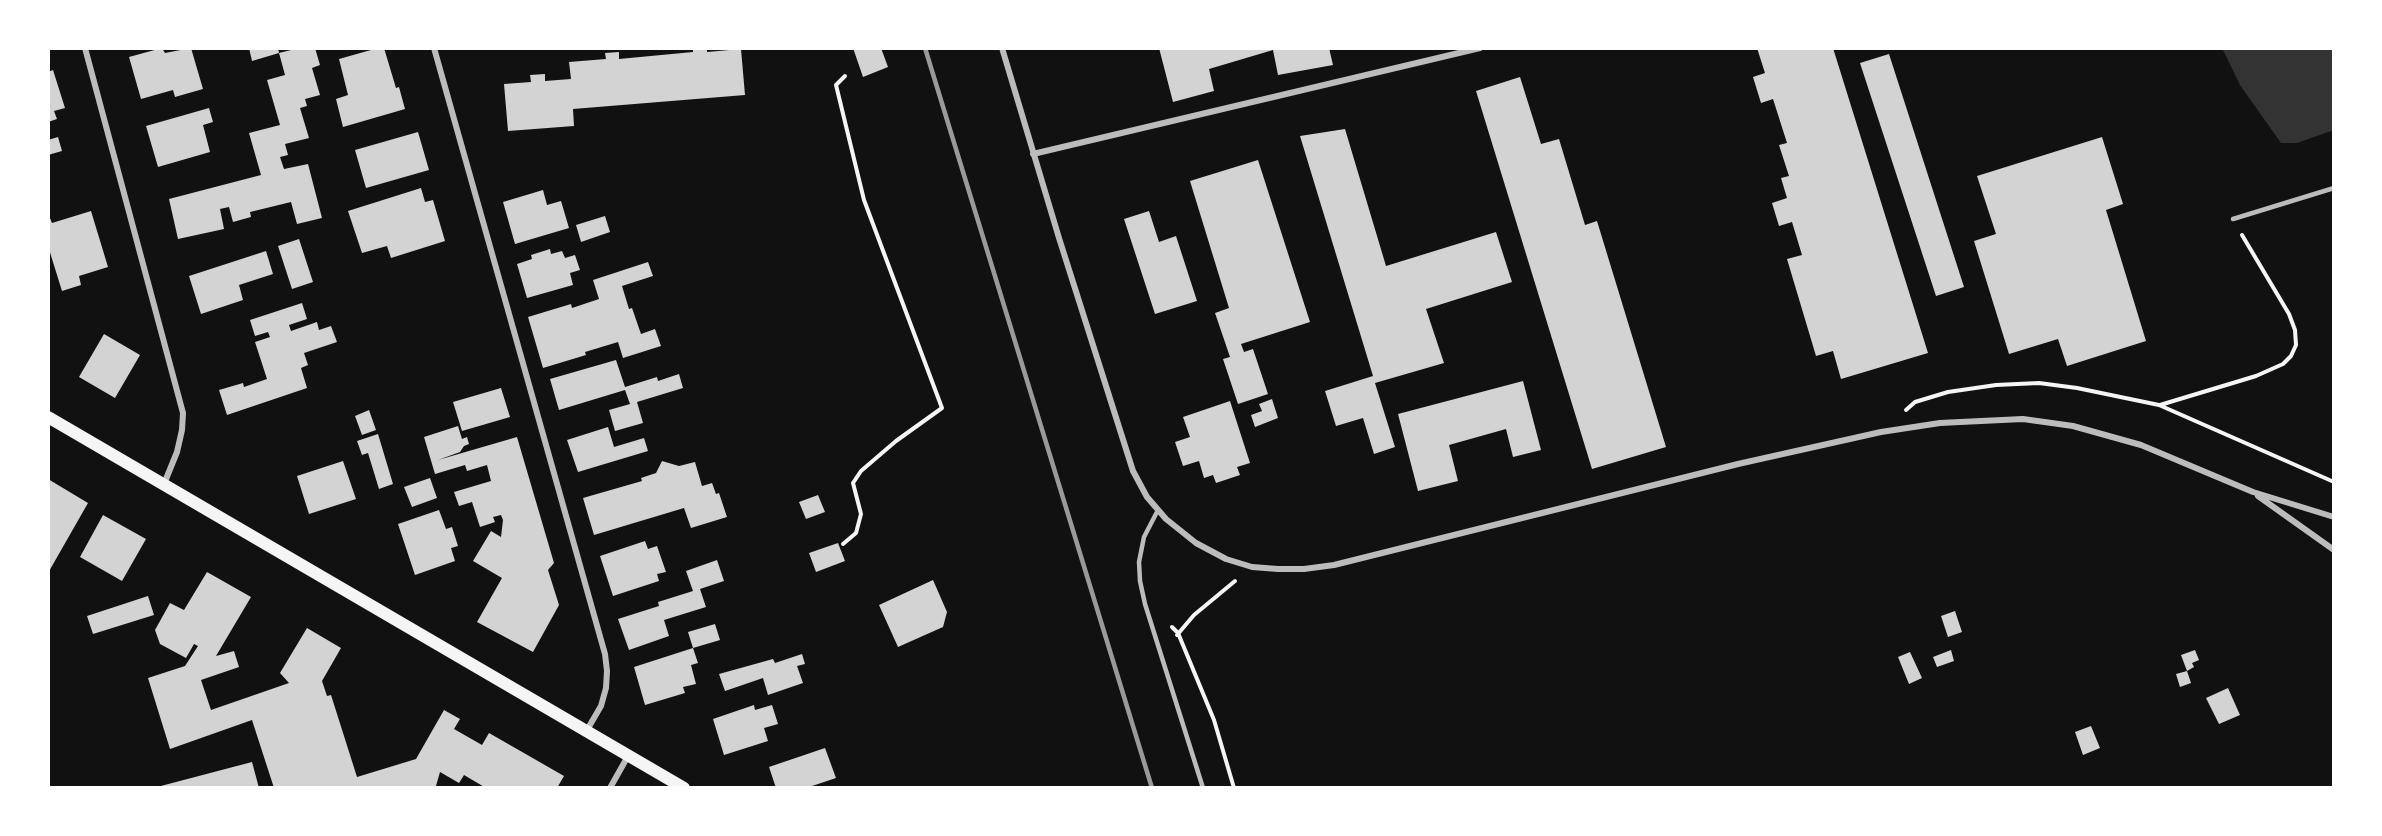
<!DOCTYPE html>
<style>
body{margin:0}
#map{position:relative;width:2382px;height:836px;overflow:hidden;background:#111;font-family:"Fira Sans",sans-serif}
canvas{display:block}
.frame{position:absolute;inset:0;border:50px solid #fff;pointer-events:none}
</style>
<div id="map">
<canvas width="2382" height="836"></canvas>
<div class="frame"></div>
</div>
<script>
const c = document.querySelector('canvas').getContext('2d');
c.lineJoin = 'round';
function fill(path, color) {
  c.fillStyle = color;
  c.fill(path, 'evenodd');
}
function poly(rows) {
  const path = new Path2D();
  for (const r of rows) {
    path.moveTo(r[0], r[1]);
    for (let i = 2; i < r.length; i += 2) path.lineTo(r[i], r[i + 1]);
  }
  return path;
}
function strokePath(path, color, width, dash) {
  c.strokeStyle = color;
  c.lineWidth = width;
  c.lineCap = dash ? 'butt' : 'round';
  c.setLineDash(dash || []);
  c.stroke(path);
}
const water = poly([
 [2222,48,2334,48,2334,130,2297,143,2281,143,2240,85]
]);
const building = poly([
 [162,48,165,53,191,48,203,89,175,97,173,90,141,99,129,57],
 [249,48,278,48,279,53,252,61],
 [299,48,315,48,320,65,312,68,320,95,305,99,307,106,300,108,309,138,285,144,288,155,280,157,284,169,308,164,322,218,297,224,291,202,250,212,251,217,233,222,229,207,220,209,224,229,178,239,169,199,261,175,249,133,280,125,267,80,285,75,279,53],
 [378,48,384,48,396,88,399,87,405,109,343,127,336,99,348,95,339,59],
 [693,48,707,48,707,52,741,49,745,95,573,109,574,126,508,131,504,84,531,82,530,75,545,74,545,81,571,79,569,62,606,59,605,53,619,52,619,59,693,52],
 [853,48,881,48,888,67,863,77],
 [1159,48,1329,48,1333,65,1278,75,1273,50,1209,69,1214,91,1173,102],
 [1757,48,1833,48,1928,353,1841,379,1833,351,1816,356,1787,259,1802,255,1792,222,1779,226,1772,203,1787,198,1781,178,1789,176,1779,145,1787,143,1773,99,1761,103,1753,77,1765,73],
 [1889,54,1964,287,1936,296,1860,63],
 [53,70,65,108,54,111,57,119,48,122,48,72],
 [1520,77,1541,144,1559,139,1585,225,1597,221,1666,447,1592,469,1476,91],
 [209,108,213,122,203,125,210,152,158,167,146,126],
 [1345,129,1386,266,1496,232,1512,282,1426,309,1444,363,1375,383,1395,447,1374,454,1363,418,1336,426,1325,391,1373,376,1300,136],
 [418,132,429,170,366,188,355,150],
 [58,137,62,151,48,155,48,140],
 [2102,137,2123,204,2106,210,2146,341,2067,366,2058,339,2009,354,1974,241,1996,234,1977,176],
 [1258,160,1310,322,1241,344,1244,352,1253,349,1268,394,1238,404,1223,359,1230,357,1215,313,1229,308,1190,181],
 [421,188,425,202,433,200,445,241,391,258,387,246,362,253,348,211],
 [543,190,547,205,561,201,569,228,515,244,503,202],
 [91,211,108,267,79,276,81,285,62,291,48,246,48,213,52,223],
 [1149,211,1159,242,1176,236,1197,301,1155,314,1124,219],
 [605,216,610,232,581,242,576,225],
 [299,239,313,282,292,289,278,246],
 [550,249,551,254,562,251,565,258,575,255,580,270,570,273,573,285,527,298,517,264,532,259,531,255],
 [266,251,273,274,239,285,243,300,201,314,189,276],
 [648,262,653,276,622,286,629,309,632,308,641,334,655,329,661,346,623,358,618,342,585,352,586,355,543,368,528,317,571,304,572,308,599,299,593,280],
 [302,303,307,319,289,325,291,331,317,322,319,330,331,326,337,342,304,353,308,365,301,368,307,388,227,415,219,390,243,383,244,387,267,379,255,342,270,337,268,332,255,336,250,320],
 [104,334,140,355,115,398,79,377],
 [616,360,625,387,657,377,658,381,679,374,683,388,637,402,643,423,615,431,609,410,630,404,625,390,559,410,550,379],
 [1523,381,1541,450,1513,457,1506,429,1449,445,1458,481,1418,491,1398,414],
 [501,388,510,417,462,431,453,402],
 [1272,399,1278,418,1255,427,1251,415,1262,411,1259,404],
 [1230,401,1250,463,1237,467,1240,475,1216,483,1213,475,1204,478,1199,461,1183,466,1175,442,1190,437,1183,417],
 [369,410,376,430,362,435,355,416],
 [458,426,462,439,467,437,469,444,464,446,460,452,438,460,517,437,554,563,548,570,559,605,533,652,477,622,502,578,473,561,491,531,501,537,503,520,501,515,493,517,495,522,480,527,472,502,459,506,454,492,491,481,487,465,467,471,465,465,435,474,424,437],
 [608,427,614,447,644,438,648,451,578,472,567,440],
 [378,434,393,484,379,489,368,453,362,455,357,441],
 [343,461,356,499,309,514,297,476],
 [662,461,679,466,695,462,702,486,712,483,716,494,719,493,727,517,691,528,684,508,594,535,583,498,642,481,641,478,656,473],
 [430,478,437,498,412,507,404,487],
 [48,479,88,503,48,573],
 [818,495,825,512,806,519,799,502],
 [439,510,446,529,452,527,458,546,451,548,455,561,415,575,398,524],
 [103,515,146,539,122,581,80,557],
 [645,541,648,549,657,546,666,572,657,574,659,581,613,596,600,556],
 [838,543,845,561,816,572,809,553],
 [717,560,724,581,700,589,706,607,664,620,669,636,629,650,618,619,659,606,658,602,693,591,686,571],
 [207,572,251,597,216,656,234,651,239,667,201,680,211,710,289,683,280,673,307,628,341,648,322,681,327,696,331,695,357,777,416,759,444,710,460,719,454,729,482,745,489,733,564,776,557,788,486,788,464,775,459,783,440,772,436,786,428,788,274,788,252,720,170,749,148,678,185,666,198,646,194,644,186,658,160,644,155,630,170,603,184,610],
 [933,580,947,612,943,627,898,647,879,605],
 [148,596,154,615,93,634,87,616],
 [1955,611,1962,632,1948,637,1941,616],
 [715,624,720,640,693,648,698,663,691,665,696,684,683,687,685,693,645,705,634,667,693,648,688,632],
 [1951,650,1954,661,1937,667,1933,657],
 [2195,650,2199,660,2192,663,2194,667,2187,671,2191,683,2180,687,2176,674,2187,671,2181,655],
 [1910,652,1922,678,1909,684,1898,657],
 [802,654,805,664,797,666,803,683,768,695,763,678,725,691,719,674,773,659,775,663],
 [2228,688,2240,715,2219,724,2206,698],
 [754,705,755,710,772,705,778,724,764,728,768,741,724,755,713,719],
 [2091,726,2100,748,2083,755,2075,732],
 [825,748,836,778,806,788,776,788,769,767],
 [252,762,259,788,157,788,157,787]
]);
const path = poly([
 [2160,405,2256,376,2283,364,2291,356,2296,345,2295,330,2289,314,2242,235],
 [1906,410,1915,402,1948,392,1996,385,2039,383,2077,388,2159,405,2334,482],
 [843,544,856,533,861,514,853,483,861,471,896,441,942,408,864,200,836,85,845,76],
 [1172,627,1178,633,1214,720,1234,788],
 [1177,635,1194,615,1235,581]
]);
const service = poly([
 [2233,219,2334,188],
 [1158,510,1144,537,1139,562,1140,581,1145,604,1203,788]
]);
const minor = poly([
 [85,48,183,413,182,430,177,452,164,484],
 [434,48,605,654,607,671,606,688,601,706,587,730],
 [1002,48,1059,238,1133,471,1147,497,1166,519,1196,543,1226,559,1252,567,1278,569,1304,569,1334,565,1738,464,1881,432,1940,423,1981,421,2023,419,2073,426,2141,445,2253,492,2334,517],
 [1033,154,1480,48],
 [2258,496,2334,550],
 [610,788,628,756]
]);
const secondary = poly([
 [48,417,684,788]
]);
const rail = poly([
 [925,48,1152,788]
]);
fill(water, '#333');
fill(building, '#d3d3d3');
strokePath(path, '#f5f5f5', 4);
strokePath(service, '#bcbcbc', 4.5);
strokePath(minor, '#bcbcbc', 6);
strokePath(secondary, '#f5f5f5', 12);
strokePath(rail, '#9a9a9a', 4.5);
</script>
